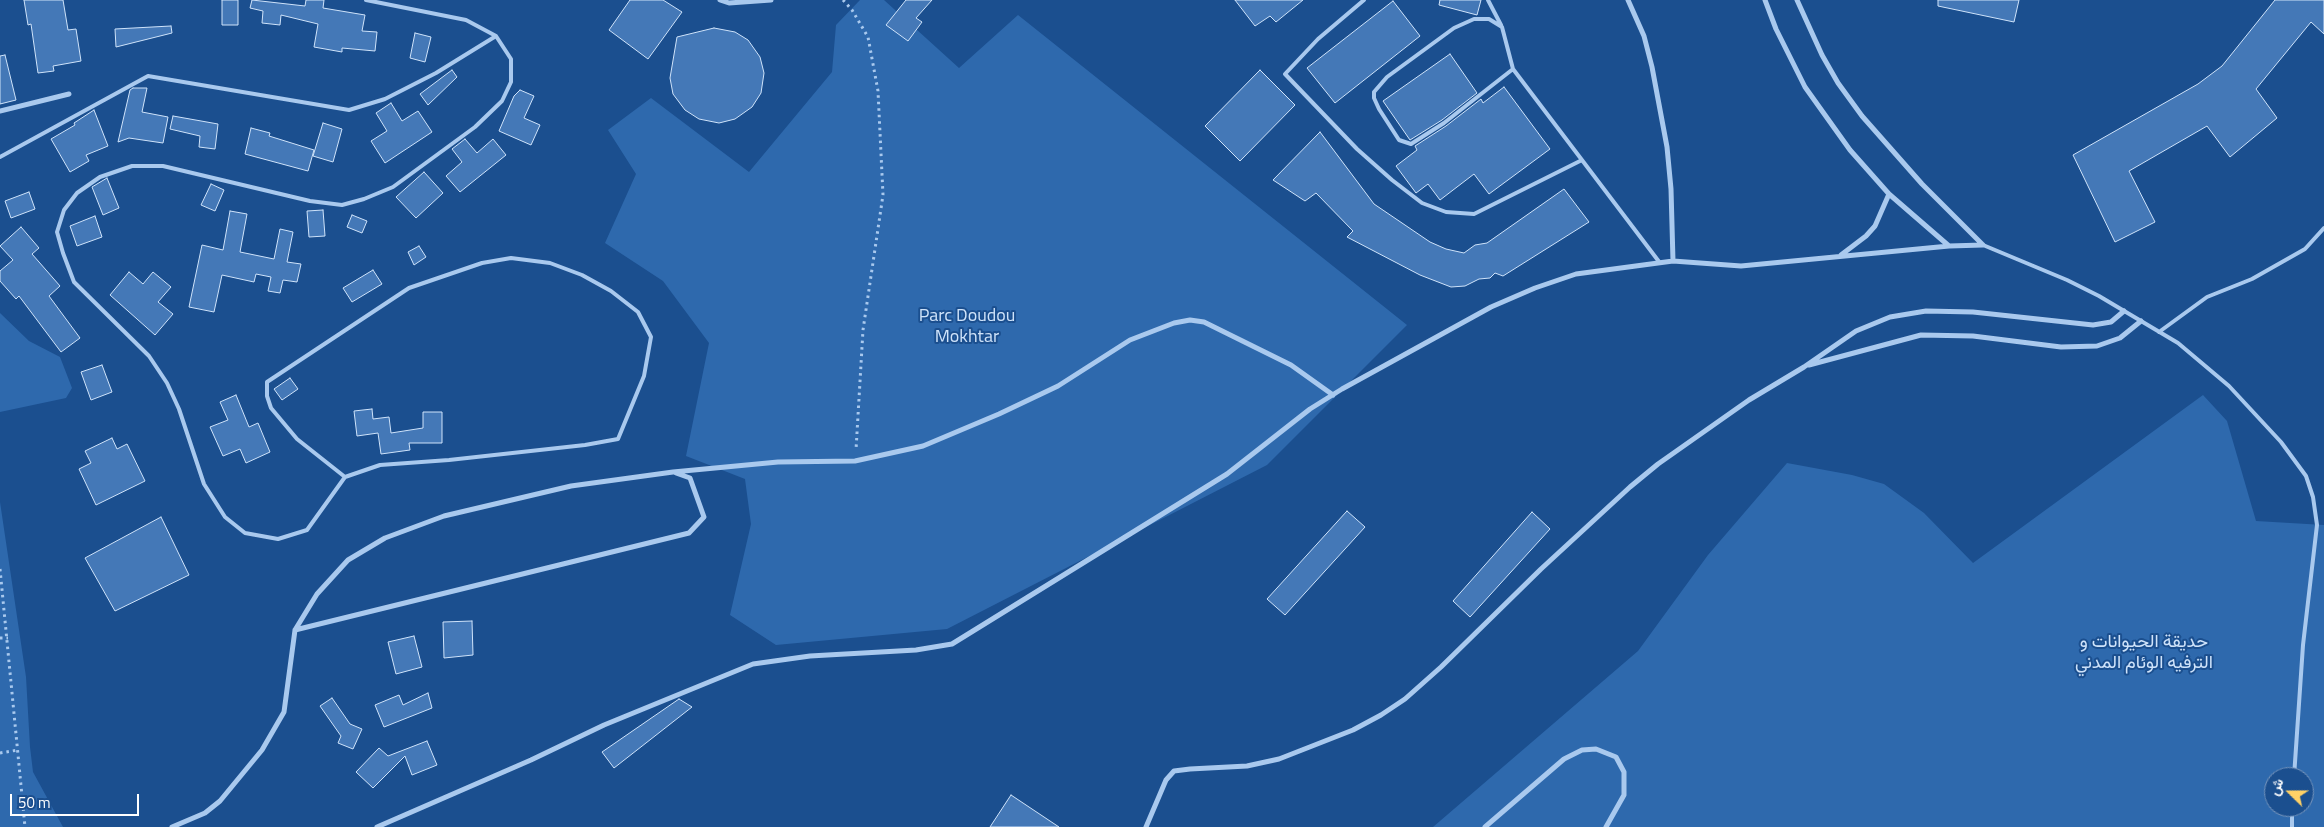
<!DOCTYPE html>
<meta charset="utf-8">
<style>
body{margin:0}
#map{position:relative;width:2324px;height:827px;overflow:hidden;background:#1b4f8f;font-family:"Titillium Web",Vazirmatn,sans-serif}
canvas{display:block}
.north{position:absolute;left:2264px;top:767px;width:50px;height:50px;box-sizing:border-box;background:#1b4f8f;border:1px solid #7695bc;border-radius:50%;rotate:292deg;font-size:14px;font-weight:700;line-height:20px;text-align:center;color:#fff}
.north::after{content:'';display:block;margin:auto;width:18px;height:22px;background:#ffd166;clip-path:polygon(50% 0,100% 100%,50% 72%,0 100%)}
.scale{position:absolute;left:10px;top:794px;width:129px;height:22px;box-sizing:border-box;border:2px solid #fff;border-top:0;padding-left:6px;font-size:15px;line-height:18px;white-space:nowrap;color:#fff;-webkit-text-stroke:4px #1b4f8f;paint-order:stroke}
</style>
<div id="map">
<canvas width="2324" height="827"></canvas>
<div class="north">ش</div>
<div class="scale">50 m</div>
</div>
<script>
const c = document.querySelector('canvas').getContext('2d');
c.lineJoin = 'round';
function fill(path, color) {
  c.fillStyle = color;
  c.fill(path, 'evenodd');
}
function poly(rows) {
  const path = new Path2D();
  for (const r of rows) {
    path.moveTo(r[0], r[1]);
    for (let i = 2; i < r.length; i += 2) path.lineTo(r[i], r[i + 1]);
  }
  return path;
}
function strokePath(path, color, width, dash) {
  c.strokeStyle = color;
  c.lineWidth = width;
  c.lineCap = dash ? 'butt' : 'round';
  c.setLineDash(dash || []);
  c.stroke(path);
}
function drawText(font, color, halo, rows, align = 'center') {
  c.font = font + ' "Titillium Web",Vazirmatn,sans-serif';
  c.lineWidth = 4;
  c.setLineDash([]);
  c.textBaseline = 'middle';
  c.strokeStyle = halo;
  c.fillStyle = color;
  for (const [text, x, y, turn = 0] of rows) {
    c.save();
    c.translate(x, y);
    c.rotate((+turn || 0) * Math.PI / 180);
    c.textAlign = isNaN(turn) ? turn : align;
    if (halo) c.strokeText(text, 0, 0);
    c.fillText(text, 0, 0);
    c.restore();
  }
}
const green = poly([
 [860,0,884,0,959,68,1018,15,1407,325,1267,465,947,629,776,645,730,615,751,524,745,479,686,456,709,343,663,281,605,243,636,174,608,130,651,98,749,172,832,72,836,25],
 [0,313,29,341,60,357,72,388,66,398,0,412],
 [2203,395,2227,421,2256,521,2324,525,2324,827,1433,827,1638,651,1708,555,1787,463,1852,475,1884,484,1924,513,1973,563],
 [2274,777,2304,777,2304,807,2274,807],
 [0,502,26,677,30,747,33,772,63,827,0,827]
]);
const building = poly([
 [24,0,63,0,68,30,76,29,81,61,53,66,54,71,38,73,31,24,28,25,24,0],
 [222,0,238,0,238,25,222,25,222,0],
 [252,0,305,6,306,0,324,0,323,8,365,15,362,31,377,32,375,51,342,48,342,52,314,47,318,24,281,15,280,25,262,23,263,11,250,8,252,0],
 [630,0,663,0,682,12,648,59,609,30,630,0],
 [906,0,932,0,916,18,922,22,908,41,886,25,906,0],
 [1235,0,1303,0,1276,22,1270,16,1255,26,1235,0],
 [1440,0,1481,0,1477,15,1439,5,1440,0],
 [1938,0,2019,0,2014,22,1938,6,1938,0],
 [2275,0,2324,0,2324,34,2311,22,2256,89,2277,118,2230,157,2207,126,2129,171,2155,222,2115,242,2073,155,2198,84,2222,66,2275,0],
 [1393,1,1420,36,1335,103,1307,68,1393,1],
 [171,26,172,33,116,47,115,29,171,26],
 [714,28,735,32,748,40,760,57,764,73,761,93,752,107,735,119,719,123,699,119,685,110,673,94,670,78,677,37,714,28],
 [415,33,431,37,425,62,410,58,415,33],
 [1450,54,1477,93,1442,120,1410,140,1383,101,1450,54],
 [5,55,16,100,0,104,0,56,5,55],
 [452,70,457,77,428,105,420,94,452,70],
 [1260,70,1295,105,1240,161,1205,126,1260,70],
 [1504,87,1550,149,1489,194,1474,174,1440,200,1428,184,1416,193,1396,166,1417,150,1415,146,1446,126,1481,99,1483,103,1504,87],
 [133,88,147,88,142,112,168,117,163,143,129,138,118,142,130,90,133,88],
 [520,90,534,96,524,118,540,125,531,145,499,131,514,96,520,90],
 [391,103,402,121,418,111,432,132,385,163,371,141,387,131,376,113,391,103],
 [94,110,108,146,86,155,89,161,70,172,51,139,75,125,74,123,94,110],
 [173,116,218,124,215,149,199,147,200,136,170,129,173,116],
 [323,123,342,129,333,162,313,156,323,123],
 [251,128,270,133,269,136,314,150,308,171,245,154,251,128],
 [1320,132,1374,204,1430,242,1446,249,1464,253,1475,245,1487,243,1564,189,1589,222,1503,276,1495,273,1490,278,1479,279,1465,286,1451,287,1420,275,1347,237,1353,231,1316,193,1305,201,1273,180,1320,132],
 [465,139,477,153,493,139,506,155,460,192,446,176,462,162,452,149,465,139],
 [424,172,443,193,416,218,396,197,424,172],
 [107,178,119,208,103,215,92,187,107,178],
 [211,184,224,190,215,211,201,205,211,184],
 [29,192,35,209,11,218,5,201,29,192],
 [323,210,325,236,309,237,307,211,323,210],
 [230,211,247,214,240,252,274,259,280,229,293,232,287,262,301,264,297,282,283,280,280,293,268,291,271,277,256,274,254,282,222,275,214,312,189,307,202,245,223,250,230,211],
 [352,215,367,221,362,233,347,227,352,215],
 [95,216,102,237,77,246,70,226,95,216],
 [21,227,39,248,32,254,60,286,49,296,80,338,61,352,19,296,16,299,0,281,0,271,13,260,0,246,21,227],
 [419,246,426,257,414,265,408,252,419,246],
 [373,270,382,284,352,302,343,288,373,270],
 [129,272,143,284,153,272,171,287,158,302,173,314,155,335,110,295,129,272],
 [102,365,112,392,91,400,81,372,102,365],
 [290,378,298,389,282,400,274,389,290,378],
 [236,395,249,427,258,423,270,452,246,463,240,449,223,456,210,427,228,420,220,402,236,395],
 [372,409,373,419,389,417,391,433,423,428,423,412,442,412,442,443,409,443,410,450,381,454,378,433,357,436,354,411,372,409],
 [112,438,117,449,127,444,145,481,96,505,79,469,91,463,85,451,112,438],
 [1347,511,1365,527,1285,615,1267,599,1347,511],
 [1532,512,1550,529,1470,617,1453,601,1532,512],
 [161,517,189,575,115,611,85,558,161,517],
 [472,621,473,655,444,658,443,622,472,621],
 [414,636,422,667,396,674,388,642,414,636],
 [428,693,432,708,384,727,375,705,399,695,403,705,428,693],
 [332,698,350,724,362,729,353,749,338,743,341,736,320,706,332,698],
 [679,699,692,707,614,768,602,752,679,699],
 [427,741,437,765,412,775,405,756,373,788,356,772,379,748,388,756,427,741],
 [1011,795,1059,827,990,827,1011,795]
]);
const path = poly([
 [843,0,852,10,868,37,878,91,883,195,863,330,856,450],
 [0,569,25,827],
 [0,638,8,638],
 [0,753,18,750]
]);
const service = poly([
 [1364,0,1318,39,1285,74,1357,149,1392,180,1422,203,1446,212,1474,214,1582,160],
 [1488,0,1501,25],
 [1513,69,1444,123,1411,144,1399,140,1379,109,1374,98,1374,92,1387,77,1454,28,1474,19,1489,19,1502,27,1513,69,1660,263],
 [0,157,148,76,349,110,385,99,436,73,496,36],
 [1983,245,2067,280,2099,296,2178,343,2229,386,2281,442,2306,476,2313,497,2317,525,2303,645,2294,777],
 [2159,332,2207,297,2252,279,2305,249,2324,228],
 [345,477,297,439,271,408,267,396,267,382,409,288,482,263,511,258,550,263,582,275,611,291,638,312,651,337,644,376,618,439,585,445,449,460,380,465,345,477,307,530,278,539,245,533,225,517,204,484,179,409,167,383,149,356,74,282,63,253,57,232,64,210,77,193,100,177,132,166,163,166,310,201,342,205,364,199,393,187,475,127,502,101,511,82,511,59,496,36,466,20,366,0],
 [2292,827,2292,807]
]);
const minor = poly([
 [720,0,729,3,771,0],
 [1628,0,1644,36,1652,67,1667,147,1671,189,1673,261],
 [1765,0,1776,29,1805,87,1850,150,1889,194,1949,246,1983,245,1922,184,1862,116,1838,83,1822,55,1797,0],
 [0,111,69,94],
 [1841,255,1866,236,1875,226,1889,194],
 [1809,365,1921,335,1973,336,2061,347,2097,346,2120,338,2141,321],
 [295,630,689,533,704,517,690,478,676,473],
 [172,827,205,813,220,801,262,750,284,712,295,630,317,594,348,560,385,538,444,516,571,486,673,472,778,462,855,461,923,446,999,414,1058,386,1130,340,1174,323,1190,320,1204,322,1291,365,1333,395],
 [377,827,531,760,604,725,753,664,810,656,916,650,952,644,1227,474,1310,409,1342,389,1491,307,1535,288,1576,274,1673,261,1741,266,1949,246],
 [1146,827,1166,780,1174,771,1190,769,1247,766,1279,759,1353,730,1381,715,1405,699,1441,667,1541,569,1630,487,1658,464,1749,400,1804,367,1856,331,1890,317,1926,311,1973,312,2093,325,2111,322,2124,311],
 [1485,827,1564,759,1582,750,1596,749,1616,757,1624,772,1624,795,1606,827]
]);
const parkNames = [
 ["Parc Doudou",967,317],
 ["Mokhtar",967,338],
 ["حديقة الحيوانات و",2144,643],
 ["الترفيه الوئام المدني",2144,664]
];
fill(green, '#2e69ad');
fill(building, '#4478b7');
strokePath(building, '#cfe3fa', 1);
strokePath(path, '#a9c9ee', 3, [2.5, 4]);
strokePath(service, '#a9c9ee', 4);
strokePath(minor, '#a9c9ee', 5);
drawText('18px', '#cfe3fa', '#1b4f8f', parkNames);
</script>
